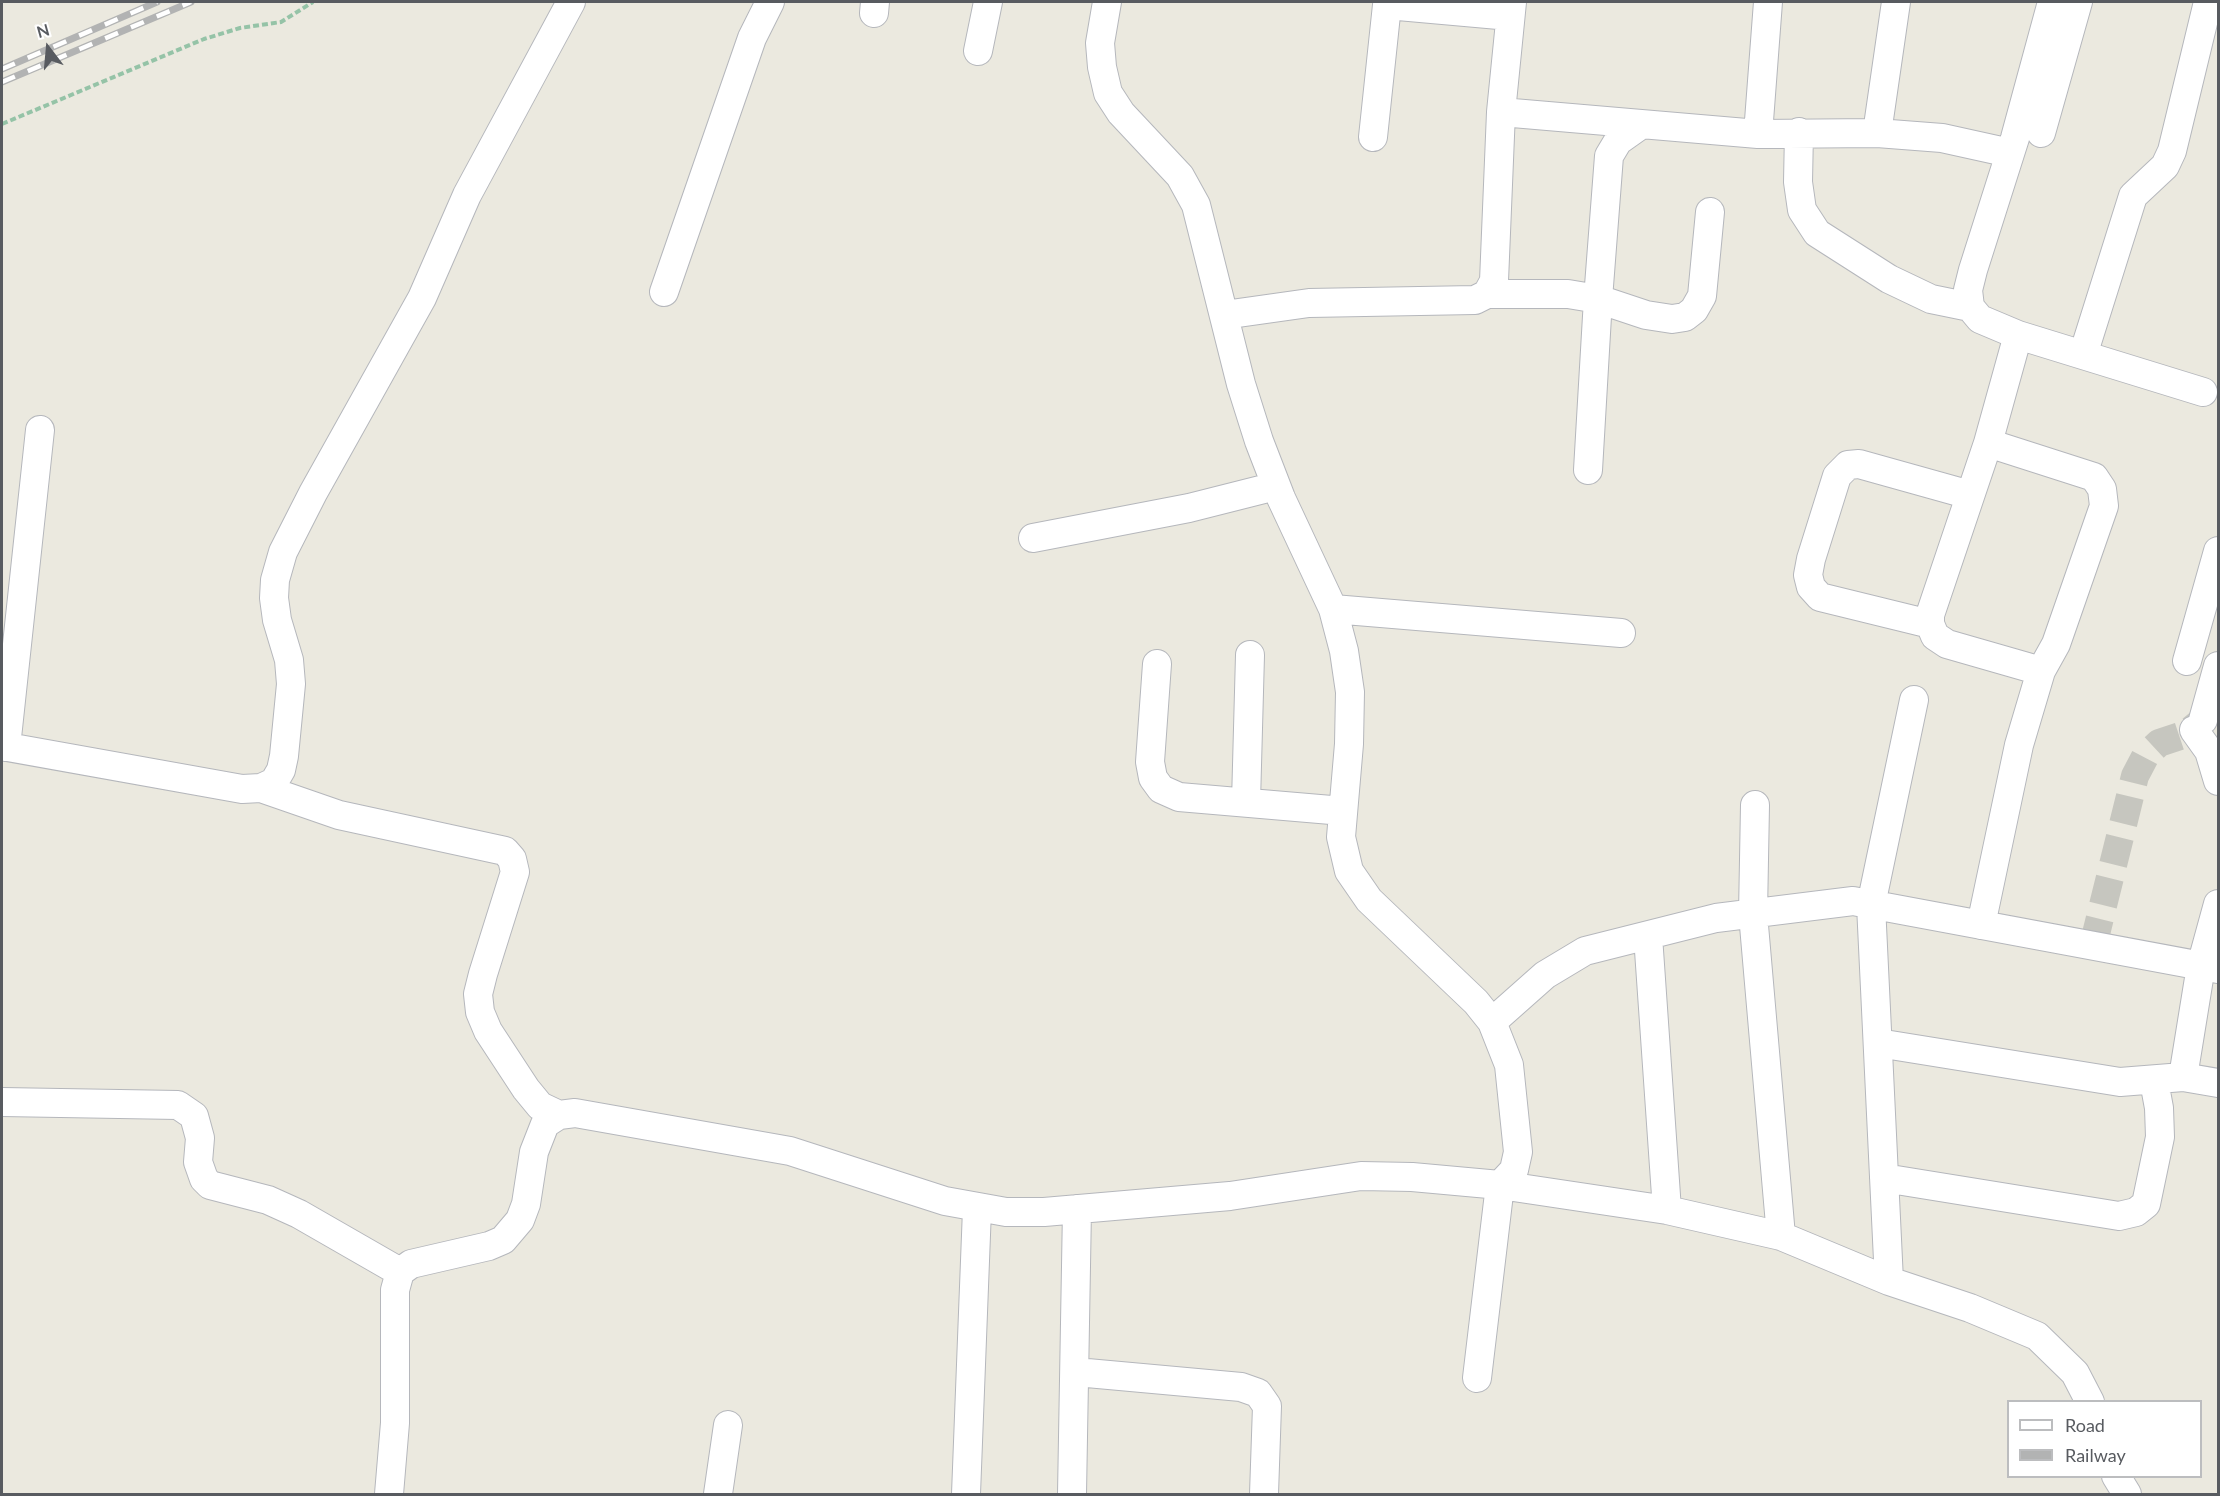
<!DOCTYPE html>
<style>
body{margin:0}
#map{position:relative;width:2220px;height:1496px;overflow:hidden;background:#ebe9df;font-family:Lato,sans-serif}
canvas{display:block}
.frame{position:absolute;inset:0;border:3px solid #585b60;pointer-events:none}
.legend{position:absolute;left:2007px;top:1400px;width:195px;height:78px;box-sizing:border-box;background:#fff;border:2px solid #bcbdbf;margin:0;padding:8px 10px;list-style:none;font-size:18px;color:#585b60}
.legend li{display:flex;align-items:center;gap:12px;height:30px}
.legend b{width:30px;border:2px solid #bcbdbf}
.north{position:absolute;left:18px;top:18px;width:60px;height:60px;-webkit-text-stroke:4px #fff;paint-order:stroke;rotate:344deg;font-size:16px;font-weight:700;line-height:24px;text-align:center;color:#585b60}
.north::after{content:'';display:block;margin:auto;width:21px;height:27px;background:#585b60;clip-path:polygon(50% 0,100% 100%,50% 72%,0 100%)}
</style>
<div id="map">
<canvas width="2220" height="1496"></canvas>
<div class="frame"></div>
<ul class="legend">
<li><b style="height:8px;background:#fff"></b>Road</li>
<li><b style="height:8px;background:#b2b3b3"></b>Railway</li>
</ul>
<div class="north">N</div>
</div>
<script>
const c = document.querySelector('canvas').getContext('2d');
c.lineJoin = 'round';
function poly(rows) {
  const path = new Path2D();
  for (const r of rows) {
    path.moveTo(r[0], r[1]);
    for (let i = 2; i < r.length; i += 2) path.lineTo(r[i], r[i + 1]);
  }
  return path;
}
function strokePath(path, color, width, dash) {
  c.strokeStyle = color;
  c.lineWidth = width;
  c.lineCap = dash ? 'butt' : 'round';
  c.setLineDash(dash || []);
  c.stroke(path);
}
const minorTunnel = poly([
 [2093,946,2135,776,2146,755,2159,743,2186,734,2203,720]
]);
const path = poly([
 [2,124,204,39,240,28,281,22,313,2]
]);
const minor = poly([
 [1107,2,1100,43,1102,67,1108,93,1121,113,1180,176,1196,205,1241,384,1259,441,1281,498,1333,609,1344,651,1350,692,1349,744,1341,837,1349,871,1369,900,1476,1002,1492,1022,1509,1065,1518,1152,1514,1170,1500,1185,1477,1378],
 [2052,2,2015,138,1973,270,1968,290,1970,307,1980,319,2018,335,2203,392],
 [874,13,875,2],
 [978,51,988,2],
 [1501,112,1512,2],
 [1799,132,1798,182,1802,210,1817,233,1889,279,1931,299,1970,307],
 [1877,133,1896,2],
 [2041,133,2078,2],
 [1758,134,1768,2],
 [1373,137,1387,5,1510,16],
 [664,292,752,38,770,2],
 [1487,294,1568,294,1598,299,1609,156,1618,141,1642,124],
 [1224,315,1309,303,1475,300,1487,294,1494,281,1501,112,1758,134,1877,133,1942,138,2010,153],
 [2018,335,1988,443,1930,615,1930,624,1935,636,1947,644,2041,671],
 [2083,355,2133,196,2165,166,2172,151,2208,2],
 [1588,470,1598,299,1646,315,1672,319,1685,317,1694,310,1702,296,1710,212],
 [1033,538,1189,508,1276,486],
 [1333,609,1621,633],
 [1930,624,1820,597,1811,587,1808,575,1811,559,1837,476,1848,465,1859,464,1970,495],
 [2187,661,2218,551],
 [1157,664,1150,762,1153,778,1161,789,1179,797,1343,811],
 [2203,720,2218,666],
 [2194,730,2209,751,2218,781],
 [2,746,242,789,261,788,274,782,281,770,284,756,291,684,289,660,277,620,274,598,275,580,283,552,313,493,422,298,467,195,571,2],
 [6,747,40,430],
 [261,788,339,815,505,851,512,859,515,872,483,974,478,994,480,1012,488,1031,526,1089,540,1106,559,1115],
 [1246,802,1250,655],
 [1755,805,1753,914,1781,1236],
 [2218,904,2201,966,2183,1077,2218,1083],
 [1981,925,2019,745,2041,671,2056,644,2104,506,2102,489,2094,477,1988,443],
 [1648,936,1667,1210],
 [1492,1022,1545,975,1585,951,1716,918,1853,901,2218,969],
 [1878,1043,2120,1082,2183,1077],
 [2,1102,178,1105,194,1116,200,1138,198,1162,204,1179,210,1185,268,1200,299,1214,400,1272],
 [1884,1178,2119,1216,2136,1212,2146,1204,2160,1137,2159,1108,2154,1081],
 [1889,1281,1871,905,1914,700],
 [1076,1372,1241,1387,1258,1393,1267,1406,1264,1494],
 [2116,1476,2127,1494],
 [389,1494,395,1423,395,1290,400,1272,411,1264,489,1246,503,1240,520,1220,526,1204,534,1152,545,1124,559,1115,575,1113,790,1151,945,1201,1006,1212,1044,1212,1230,1196,1361,1176,1412,1177,1500,1185,1667,1210,1781,1236,1889,1281,1970,1308,2037,1336,2075,1373,2090,1402],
 [718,1494,728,1425],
 [966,1494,977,1209],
 [1072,1494,1077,1209]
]);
const rail = poly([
 [2,69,157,2],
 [2,82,191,2]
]);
strokePath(minorTunnel, '#c6c6bf', 28, [28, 14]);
strokePath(minor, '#b5b7bc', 30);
strokePath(path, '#95c3a7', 4, [6, 3]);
strokePath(minor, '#fff', 28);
strokePath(rail, '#b2b3b3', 7);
strokePath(rail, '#fff', 4.5, [14]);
</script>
